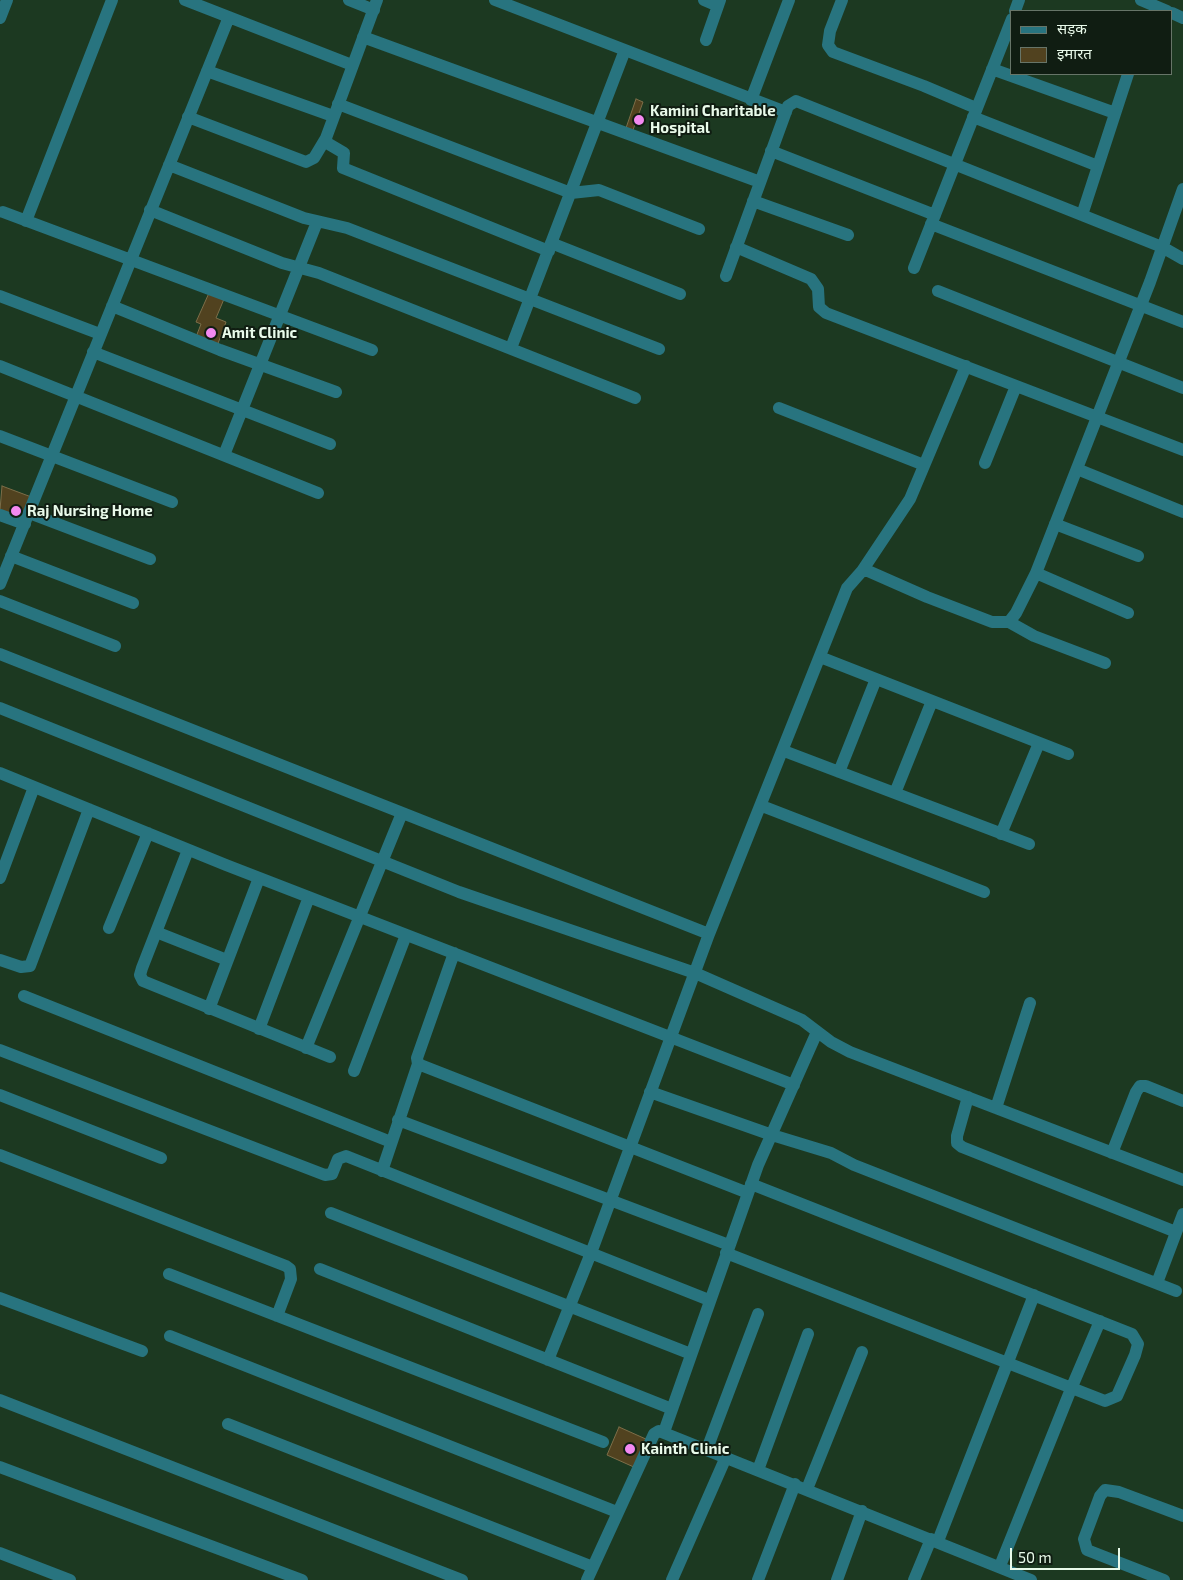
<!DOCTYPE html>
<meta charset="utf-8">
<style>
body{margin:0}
#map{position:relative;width:1183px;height:1580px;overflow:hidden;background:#1c3921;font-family:"Exo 2","Noto Sans Devanagari",sans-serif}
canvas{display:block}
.legend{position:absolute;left:1010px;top:10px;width:162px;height:65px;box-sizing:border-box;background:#101d12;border:1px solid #677568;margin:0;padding:6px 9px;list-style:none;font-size:15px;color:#e9faea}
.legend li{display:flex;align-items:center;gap:10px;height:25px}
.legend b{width:25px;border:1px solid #677568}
.scale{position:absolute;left:1010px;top:1548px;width:110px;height:22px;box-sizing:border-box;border:2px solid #e9faea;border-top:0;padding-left:6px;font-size:15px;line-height:18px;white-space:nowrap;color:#e9faea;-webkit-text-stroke:4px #101d12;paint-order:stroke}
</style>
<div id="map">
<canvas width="1183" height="1580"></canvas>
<ul class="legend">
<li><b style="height:6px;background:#28747f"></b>सड़क</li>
<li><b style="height:14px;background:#51421f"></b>इमारत</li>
</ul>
<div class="scale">50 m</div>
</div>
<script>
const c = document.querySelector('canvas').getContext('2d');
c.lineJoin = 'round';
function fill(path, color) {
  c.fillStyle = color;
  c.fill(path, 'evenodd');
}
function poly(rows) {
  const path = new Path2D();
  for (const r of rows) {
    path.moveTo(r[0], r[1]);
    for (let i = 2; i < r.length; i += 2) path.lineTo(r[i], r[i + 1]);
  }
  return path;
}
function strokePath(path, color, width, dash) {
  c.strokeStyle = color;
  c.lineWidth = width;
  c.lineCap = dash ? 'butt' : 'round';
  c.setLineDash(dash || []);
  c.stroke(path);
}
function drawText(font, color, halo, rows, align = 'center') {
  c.font = font + ' "Exo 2",sans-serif';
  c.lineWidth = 4;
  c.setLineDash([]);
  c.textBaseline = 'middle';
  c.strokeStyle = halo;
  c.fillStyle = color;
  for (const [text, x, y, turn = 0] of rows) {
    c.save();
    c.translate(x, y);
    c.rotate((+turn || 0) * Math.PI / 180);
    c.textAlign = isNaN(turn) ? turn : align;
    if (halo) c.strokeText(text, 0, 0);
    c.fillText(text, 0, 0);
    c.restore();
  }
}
const building = poly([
 [636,99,643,102,633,130,626,128,636,99],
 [209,293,224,299,216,318,226,322,217,346,196,337,201,324,196,322,209,293],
 [2,486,34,498,26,519,0,510,2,486],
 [619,1427,648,1440,636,1468,607,1455,619,1427]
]);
const minor = poly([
 [185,0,352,65],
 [349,0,374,10],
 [377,0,326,138,327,143,344,153,343,168,549,251],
 [495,0,786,112],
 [704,0,718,6],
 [842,0,830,31,828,45,833,52,924,86,976,108],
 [1141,0,1167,11],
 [1015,11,1019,0],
 [1172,13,1183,18],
 [0,18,7,0],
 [363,37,760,182],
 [706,40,720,0],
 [992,69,1115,113],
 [207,71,333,116],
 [751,100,789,0],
 [338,104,571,193,599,190,699,229],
 [188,117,306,162,314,158,326,138],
 [973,117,1098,166],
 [771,151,935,215],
 [169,165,304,218,347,228,659,349],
 [753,201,848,235],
 [150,210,282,263,319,273,635,398],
 [3,212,372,350],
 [1082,215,1128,74],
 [26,221,112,0],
 [931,224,1183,322],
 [551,243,680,294],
 [736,247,811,279,818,289,819,307,826,313,1183,450],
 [914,268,1012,19],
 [726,276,788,106,796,101,1162,247,1183,259],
 [938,291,1183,388],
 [0,296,100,334],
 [112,306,220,350,336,392],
 [511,348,625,50],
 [93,352,330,444],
 [0,366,318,493],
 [779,408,924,465],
 [0,436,172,502],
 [224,455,317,222],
 [985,463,1016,386],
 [1077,469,1183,512],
 [29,513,150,559],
 [0,515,25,524],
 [1055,524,1138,556],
 [11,556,133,603],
 [862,571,910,499,966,366],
 [1036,573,1128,613],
 [0,584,229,17],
 [0,601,115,646],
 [1009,622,1034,636,1105,663],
 [0,654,709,934],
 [820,657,1068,754],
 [0,708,459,892,695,973,802,1020,831,1042,850,1052,1183,1180],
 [784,751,1029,844],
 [839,772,876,679],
 [0,773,226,865,794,1085],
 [895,793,932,701],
 [762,806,984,892],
 [1001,834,1039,743],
 [188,850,142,968,140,975,143,981,330,1057],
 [0,878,34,787],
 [109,928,148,833],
 [156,932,227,960],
 [454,953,417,1058,418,1064,748,1193],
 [0,960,21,967,30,966,89,809],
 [24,996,391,1142],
 [209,1009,259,878],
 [259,1029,309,897],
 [306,1048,402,813],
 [0,1050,325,1175,332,1174,338,1159,346,1156,709,1300],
 [354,1071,406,935],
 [650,1092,772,1135,831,1153,854,1165,1176,1291],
 [0,1095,161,1158],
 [968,1097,957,1136,957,1143,962,1147,1176,1232],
 [996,1108,1030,1003],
 [398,1120,729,1245],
 [1112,1153,1136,1092,1140,1086,1146,1086,1183,1101],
 [0,1155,286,1266,290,1269,291,1279,277,1316],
 [382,1171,418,1064],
 [331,1213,691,1354],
 [726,1253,1105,1401,1117,1396,1135,1355,1138,1344,1132,1334,751,1184],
 [320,1269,672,1409],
 [169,1274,603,1442],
 [1157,1283,1183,1214],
 [0,1298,142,1351],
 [170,1336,617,1512],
 [548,1360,591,1253,709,934,847,588,862,571,868,571,927,597,992,622,1009,622,1016,613,1036,573,1150,282,1183,189],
 [0,1400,462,1580],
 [228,1424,593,1567],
 [664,1432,758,1165,817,1032],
 [707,1449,758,1314],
 [0,1467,302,1580],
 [758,1470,808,1334],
 [807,1489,862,1352],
 [938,1541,1034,1295],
 [0,1553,70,1580],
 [1000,1566,1071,1389,1100,1321],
 [587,1580,654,1434,659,1431,1031,1580],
 [672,1580,726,1457],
 [758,1580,795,1484],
 [837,1580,862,1511],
 [914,1580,931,1539],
 [1164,1580,1087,1550,1084,1539,1100,1496,1105,1490,1119,1492,1183,1516]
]);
const markers = [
 [639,120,6,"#f389f1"],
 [211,333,6,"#f389f1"],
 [16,511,6,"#f389f1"],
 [630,1449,6,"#f389f1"]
];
const poiNames = [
 ["Kamini Charitable",650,111],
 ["Hospital",650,128],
 ["Amit Clinic",222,333],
 ["Raj Nursing Home",27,511],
 ["Kainth Clinic",641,1449]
];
fill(building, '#51421f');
strokePath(building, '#7d6e49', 1);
strokePath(minor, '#28747f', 12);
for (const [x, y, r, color] of markers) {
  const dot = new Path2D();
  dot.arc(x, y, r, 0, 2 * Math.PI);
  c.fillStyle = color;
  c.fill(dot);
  strokePath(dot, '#101d12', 2);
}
drawText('bold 15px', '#e9faea', '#101d12', poiNames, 'left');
</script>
